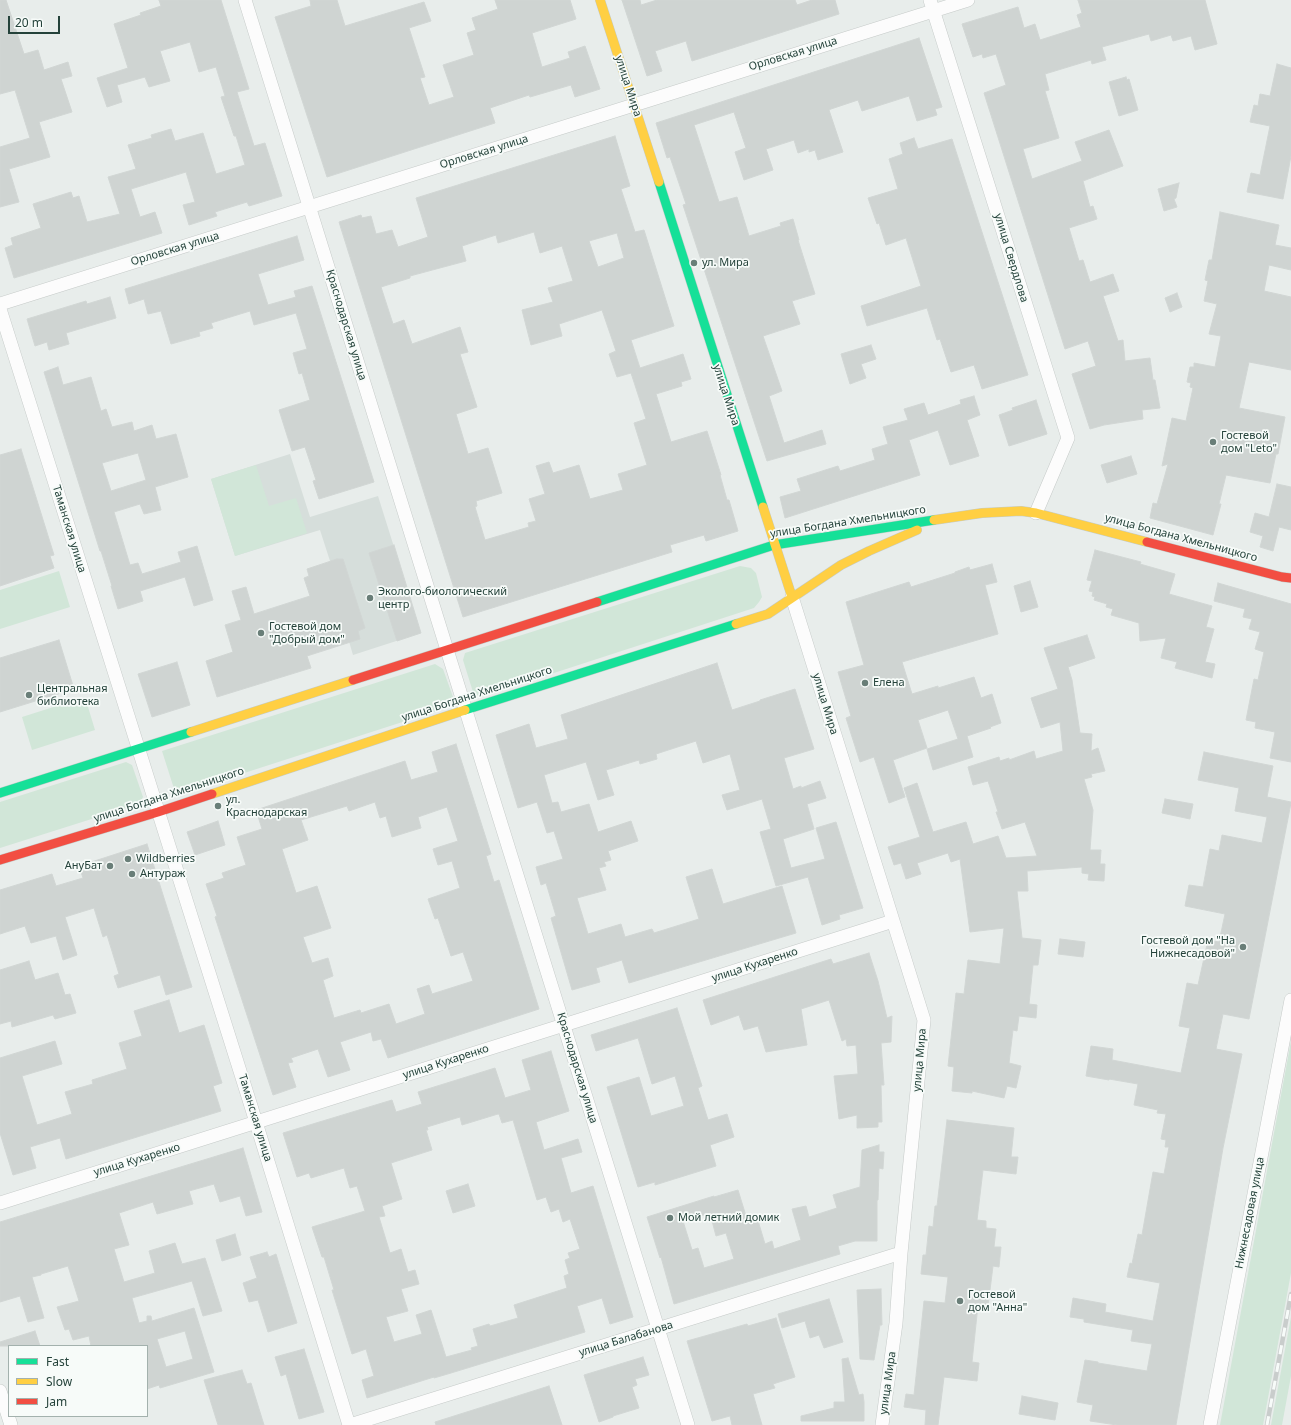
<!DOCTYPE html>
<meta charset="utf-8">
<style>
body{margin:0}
#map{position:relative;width:1291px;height:1425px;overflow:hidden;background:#e8edeb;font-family:"Noto Sans",sans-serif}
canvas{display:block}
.legend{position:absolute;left:8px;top:1345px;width:140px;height:72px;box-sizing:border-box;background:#f7fbf9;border:1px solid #a3b1ad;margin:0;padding:5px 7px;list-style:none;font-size:12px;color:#24423a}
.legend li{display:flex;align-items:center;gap:8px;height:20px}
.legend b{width:20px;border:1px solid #a3b1ad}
.scale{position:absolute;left:8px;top:16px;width:52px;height:18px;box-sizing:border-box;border:2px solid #24423a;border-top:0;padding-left:5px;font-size:12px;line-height:14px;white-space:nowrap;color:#24423a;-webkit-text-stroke:3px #f7fbf9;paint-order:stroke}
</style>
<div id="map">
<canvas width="1291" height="1425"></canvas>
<ul class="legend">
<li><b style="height:5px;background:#16e098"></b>Fast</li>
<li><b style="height:5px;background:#ffcf43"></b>Slow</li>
<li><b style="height:5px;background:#f24e42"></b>Jam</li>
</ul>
<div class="scale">20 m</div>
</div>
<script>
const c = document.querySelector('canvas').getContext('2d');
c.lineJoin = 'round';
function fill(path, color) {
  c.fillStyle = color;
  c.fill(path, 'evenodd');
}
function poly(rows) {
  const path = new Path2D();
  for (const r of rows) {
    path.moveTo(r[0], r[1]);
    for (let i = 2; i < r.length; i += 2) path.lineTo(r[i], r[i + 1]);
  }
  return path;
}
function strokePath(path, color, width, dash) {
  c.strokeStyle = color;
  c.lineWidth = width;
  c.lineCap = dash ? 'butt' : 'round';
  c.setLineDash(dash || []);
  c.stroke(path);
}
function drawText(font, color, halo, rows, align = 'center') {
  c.font = font + ' "Noto Sans",sans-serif';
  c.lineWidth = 3.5;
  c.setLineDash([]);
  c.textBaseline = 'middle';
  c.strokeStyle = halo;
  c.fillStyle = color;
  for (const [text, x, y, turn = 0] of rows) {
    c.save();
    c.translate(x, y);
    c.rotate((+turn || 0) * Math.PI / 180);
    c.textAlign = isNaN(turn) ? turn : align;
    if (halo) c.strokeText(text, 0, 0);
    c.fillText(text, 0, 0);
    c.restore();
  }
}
const built = poly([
 [290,454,310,517,378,496,421,633,353,655,343,621,330,561,320,530,235,556,211,479]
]);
const green = poly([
 [256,465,269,506,296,498,307,533,235,556,211,479],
 [740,566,751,568,756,573,762,597,759,602,754,608,480,697,473,692,463,660,465,653],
 [59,571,70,607,0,629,0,590],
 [435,664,443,669,453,697,449,707,176,795,162,751],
 [85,697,95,730,32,750,22,717],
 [126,762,132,765,143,797,139,804,0,848,0,802],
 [1291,1041,1291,1273,1263,1425,1220,1425],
 [1291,1317,1291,1376,1282,1425,1271,1425]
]);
const building = poly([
 [0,0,6,0,24,54,38,50,44,70,68,62,72,76,61,79,72,112,39,122,50,157,9,169,19,202,0,207,0,147,30,138,15,90,0,94,0,0],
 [159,0,221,0,249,89,237,92,254,146,265,143,282,196,249,206,247,202,215,212,217,216,189,225,183,205,195,202,186,172,131,189,140,217,155,212,162,233,14,278,5,248,13,245,11,238,41,228,33,204,71,192,73,198,79,196,87,222,120,214,108,177,136,169,128,145,152,138,151,135,171,129,175,141,203,133,216,174,245,165,236,136,234,136,221,97,225,96,216,67,199,72,190,42,160,51,170,81,149,87,145,77,117,85,122,102,107,107,97,78,128,68,114,24,141,15,140,13,161,6,159,0],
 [310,0,337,0,345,26,424,2,431,21,409,28,425,77,420,78,429,105,454,97,443,65,474,55,467,33,476,30,472,18,498,9,495,0,570,0,576,19,532,33,542,67,570,58,568,52,585,46,600,89,575,97,571,85,530,97,529,95,490,108,495,123,327,177,275,17,311,6,310,0],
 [622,0,640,0,641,5,657,0,795,0,797,5,812,0,835,0,839,14,692,61,686,41,655,51,662,71,647,76,622,0],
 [1078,0,1205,0,1217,44,1195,50,1191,36,1173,41,1171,35,1151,41,1149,34,1102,47,1106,60,1092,64,1091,60,1045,74,1049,90,1045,91,1059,138,1023,149,1032,179,1082,161,1075,142,1109,130,1123,166,1083,181,1090,207,1093,206,1097,219,1069,228,1079,261,1083,260,1090,282,1113,274,1119,291,1103,296,1118,341,1123,340,1125,361,1150,358,1153,380,1155,380,1160,408,1142,410,1143,419,1104,425,1090,429,1072,374,1096,366,1088,341,1065,349,984,93,1006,85,996,54,983,58,982,54,973,57,962,24,1018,7,1024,28,1035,24,1040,40,1081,27,1077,15,1082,13,1078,0],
 [919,38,942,107,935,109,937,115,917,121,909,96,862,111,858,100,831,109,829,110,843,152,818,160,815,150,809,152,809,149,798,153,794,140,766,149,773,170,744,180,735,152,746,148,734,112,694,125,719,202,737,197,749,236,781,226,780,223,793,219,799,240,798,240,815,294,792,301,800,324,763,336,782,391,769,396,784,443,822,430,826,444,767,461,683,205,686,204,670,157,667,158,656,123,919,38],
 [1277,64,1291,68,1291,156,1283,199,1247,192,1251,173,1260,175,1270,126,1250,122,1254,105,1258,106,1260,94,1270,96,1277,64],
 [1126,77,1127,80,1129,79,1138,110,1119,116,1109,82,1126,77],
 [615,136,630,186,621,189,635,232,644,230,674,326,631,340,640,368,683,354,691,379,681,382,682,386,656,394,671,442,707,431,721,475,720,475,727,500,729,500,738,531,706,541,704,535,670,545,672,552,463,617,339,222,361,215,362,218,371,216,376,234,392,230,398,247,428,237,416,198,615,136],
 [534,232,540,253,562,246,573,281,548,288,553,302,522,310,531,345,562,336,559,324,602,310,616,351,609,354,617,377,631,373,646,419,634,423,647,465,618,474,623,490,590,499,579,465,553,473,549,462,536,466,545,494,529,499,536,521,528,523,529,527,485,540,475,507,477,506,476,501,502,493,488,448,468,454,456,414,477,407,460,354,468,352,460,327,412,344,404,320,393,324,381,287,410,278,410,276,466,261,462,246,496,235,498,243,534,232],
 [617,233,624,258,598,267,589,241,617,233],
 [914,138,918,149,952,139,1028,375,982,389,974,365,951,372,940,339,937,340,927,308,867,326,861,306,921,286,906,238,886,245,879,223,877,224,868,198,898,189,889,159,903,154,900,143,914,138],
 [1179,183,1176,198,1174,199,1177,207,1164,211,1158,189,1179,183],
 [1220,212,1279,225,1275,245,1291,248,1291,270,1269,265,1264,291,1291,297,1291,370,1249,362,1239,408,1285,417,1278,454,1276,454,1270,483,1226,475,1219,504,1221,504,1213,535,1150,518,1153,503,1157,504,1168,464,1162,466,1172,418,1186,421,1193,388,1190,387,1191,383,1187,382,1190,367,1194,367,1194,363,1215,367,1221,336,1209,334,1217,304,1204,301,1208,281,1205,280,1209,260,1212,260,1220,212],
 [297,236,304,260,258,274,268,305,296,297,294,291,312,286,374,482,319,499,313,481,316,480,305,447,292,451,279,410,310,400,302,373,299,374,293,353,307,349,296,313,254,325,250,311,211,323,213,328,199,332,200,336,171,344,161,311,148,314,144,299,129,304,125,289,297,236],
 [1177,293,1182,307,1170,312,1165,298,1177,293],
 [110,297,116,318,66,333,69,344,49,350,47,342,35,346,27,319,86,301,87,304,110,297],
 [871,345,876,359,861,364,866,378,850,384,841,354,871,345],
 [58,367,63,385,91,377,101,411,106,409,112,427,132,422,134,431,152,425,156,439,176,434,188,477,155,487,161,510,144,514,140,504,114,512,130,565,138,563,142,574,181,562,178,552,197,546,213,600,194,606,185,577,140,591,143,601,118,609,111,586,112,586,101,551,100,551,44,372,58,367],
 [138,453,146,480,111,491,102,463,138,453],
 [974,396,980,415,967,420,979,456,950,465,938,430,909,440,920,475,785,518,780,497,801,491,797,479,838,466,840,471,875,460,872,449,888,444,883,427,908,420,904,409,924,403,928,415,961,404,960,400,974,396],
 [1036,400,1047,434,1009,446,999,415,1013,410,1012,408,1036,400],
 [21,449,54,555,50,556,54,568,0,586,0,455,21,449],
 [1131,456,1137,474,1107,483,1101,465,1131,456],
 [1277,484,1291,487,1291,530,1279,527,1273,551,1260,547,1263,536,1250,532,1255,513,1269,517,1277,484],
 [394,545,421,633,397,641,369,553,394,545],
 [1095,550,1141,562,1140,564,1175,574,1169,594,1212,606,1206,627,1214,629,1205,662,1215,664,1212,678,1175,668,1177,662,1161,658,1166,638,1140,641,1139,623,1111,615,1113,609,1106,607,1107,604,1094,600,1095,597,1092,596,1093,592,1089,591,1092,581,1087,580,1095,550],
 [337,559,343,559,365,628,358,631,360,639,307,656,311,668,217,697,206,661,233,652,225,625,241,620,232,591,246,587,254,614,310,596,304,578,309,576,307,569,337,559],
 [992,564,997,582,985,585,998,634,902,662,912,694,938,686,938,688,974,677,981,698,992,694,1001,723,990,727,991,728,967,736,973,757,933,770,927,749,958,739,948,710,918,720,927,748,893,760,905,797,889,803,874,757,860,762,846,718,851,716,838,672,864,665,846,602,909,582,911,587,955,573,955,572,969,567,970,570,992,564],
 [1030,581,1038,607,1021,612,1014,586,1030,581],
 [1218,583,1291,604,1291,762,1270,758,1275,732,1255,728,1256,722,1246,720,1254,679,1258,680,1264,652,1255,649,1260,632,1249,629,1252,619,1243,617,1245,609,1214,601,1218,583],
 [1087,635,1095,658,1068,667,1072,680,1080,733,1092,734,1091,751,1098,748,1105,771,1091,774,1092,777,1084,779,1093,810,1090,850,1101,850,1100,864,1105,864,1104,881,1088,880,1089,874,1082,873,1082,867,1027,871,1028,891,1017,891,1022,938,1041,940,1038,965,1033,965,1029,1004,1037,1005,1036,1018,1019,1016,1017,1031,1013,1030,1009,1063,1021,1066,1016,1088,1007,1086,1004,1098,972,1091,972,1093,952,1091,954,1067,948,1066,956,993,964,994,968,960,1000,964,1004,928,970,932,960,859,951,862,948,853,917,863,921,874,906,879,901,863,894,865,888,847,920,837,904,788,917,783,933,832,966,822,973,844,998,836,1006,858,1037,856,1025,822,1002,829,996,812,998,812,988,781,973,785,968,767,999,757,1000,761,1009,758,1009,760,1034,751,1036,759,1063,751,1060,722,1041,728,1031,698,1058,689,1044,648,1087,635],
 [59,640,74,689,0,712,0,658,59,640],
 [177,662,190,705,152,717,138,674,177,662],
 [717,663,732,710,760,701,760,700,795,689,814,749,784,758,793,789,801,786,801,788,820,781,826,798,807,804,814,829,783,839,791,868,825,859,816,828,836,822,863,908,839,915,840,919,822,925,808,877,776,886,760,832,771,829,762,799,727,810,722,795,740,790,730,754,703,763,696,741,656,754,657,759,640,764,639,760,606,770,614,795,598,800,586,762,544,775,552,803,558,802,561,812,589,804,598,832,631,821,638,841,608,851,611,860,604,862,606,866,599,868,606,890,577,898,588,934,621,924,625,937,652,929,654,933,699,919,686,877,712,869,723,904,782,886,796,933,629,983,622,960,596,968,600,982,572,990,551,918,556,916,546,883,541,885,536,867,563,859,554,831,547,833,537,802,518,808,496,735,529,724,536,748,568,739,561,715,717,663],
 [456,744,491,854,486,856,494,882,499,880,539,1009,388,1058,381,1039,373,1041,371,1032,340,1042,350,1070,328,1077,318,1049,291,1058,293,1062,288,1063,296,1087,273,1095,215,917,217,916,206,884,224,878,222,873,246,865,237,837,262,829,256,810,405,761,411,780,438,772,432,752,456,744],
 [375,802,380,818,386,816,392,837,421,828,418,817,447,807,458,841,433,849,438,865,452,861,460,888,428,899,435,919,438,918,451,956,463,952,473,981,432,994,429,985,417,989,425,1014,396,1024,389,1004,361,1013,360,1010,334,1018,323,980,333,976,328,958,312,963,303,937,331,928,317,886,296,893,282,849,308,840,301,820,347,806,349,811,375,802],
 [1204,752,1273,766,1267,797,1291,802,1291,803,1249,1019,1223,1014,1216,1049,1242,1054,1223,1148,1176,1425,1117,1425,1090,1421,1093,1405,1077,1402,1085,1360,1098,1362,1098,1363,1147,1371,1152,1344,1131,1341,1133,1330,1084,1322,1084,1319,1070,1317,1073,1298,1106,1304,1105,1312,1153,1321,1160,1283,1127,1277,1130,1263,1132,1264,1138,1234,1142,1235,1153,1172,1164,1174,1169,1147,1165,1147,1166,1140,1161,1139,1166,1114,1157,1113,1158,1110,1134,1105,1138,1084,1109,1079,1109,1080,1086,1076,1091,1046,1113,1049,1112,1060,1181,1073,1190,1028,1179,1026,1187,983,1198,985,1208,940,1219,942,1225,914,1185,906,1189,885,1203,887,1210,849,1219,851,1222,835,1262,843,1267,817,1235,811,1239,788,1198,780,1204,752],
 [1165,799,1193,804,1190,819,1162,813,1165,799],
 [218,821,225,845,195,855,187,832,218,821],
 [147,844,192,987,166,995,160,975,118,988,114,976,119,974,107,935,103,937,94,908,65,917,77,955,63,960,56,936,31,943,25,926,0,934,0,890,52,874,56,886,83,878,79,866,147,844],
 [1060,939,1085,942,1083,957,1058,954,1060,939],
 [869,953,878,981,887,1018,892,1016,891,1042,881,1043,884,1085,881,1085,882,1122,878,1122,878,1127,857,1128,857,1115,839,1119,834,1076,858,1074,856,1045,847,1046,846,1039,842,1041,829,1000,801,1009,807,1045,766,1052,758,1026,744,1030,739,1015,711,1025,703,1000,831,959,833,964,869,953],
 [29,961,35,980,58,973,65,995,70,994,76,1013,55,1019,53,1015,12,1027,11,1021,0,1024,0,970,29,961],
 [169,1000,179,1033,204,1025,222,1083,213,1086,221,1111,66,1159,60,1138,30,1147,36,1168,13,1175,0,1133,0,1058,55,1041,62,1064,22,1076,37,1125,72,1114,65,1092,93,1084,92,1080,127,1069,119,1043,142,1036,134,1011,169,1000],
 [677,1008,702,1086,698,1088,708,1120,727,1114,734,1137,710,1145,716,1166,655,1185,655,1182,638,1187,607,1087,639,1077,651,1116,684,1106,675,1076,652,1084,638,1038,596,1051,591,1035,677,1008],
 [551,1051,569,1111,536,1122,544,1150,578,1139,582,1152,561,1158,571,1193,593,1186,633,1317,610,1324,602,1298,577,1306,585,1332,451,1373,434,1378,434,1377,367,1398,362,1380,374,1376,366,1349,352,1354,332,1290,334,1290,324,1257,322,1257,312,1227,365,1211,357,1186,350,1188,344,1168,311,1178,309,1173,297,1177,283,1133,392,1100,396,1112,422,1104,418,1092,495,1068,505,1098,531,1090,522,1060,551,1051],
 [498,1114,499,1114,502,1123,513,1120,537,1200,546,1197,551,1212,559,1209,563,1222,570,1219,580,1249,568,1253,570,1258,565,1260,569,1274,564,1276,567,1288,514,1305,518,1318,490,1326,489,1324,473,1329,478,1346,471,1348,472,1350,446,1357,431,1310,416,1315,422,1334,394,1342,386,1317,408,1311,401,1289,419,1284,415,1270,408,1272,401,1249,390,1253,379,1217,385,1216,382,1206,402,1199,391,1163,432,1150,426,1130,428,1130,427,1127,460,1117,462,1125,498,1114],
 [947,1120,1014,1128,1011,1157,1018,1157,1016,1174,983,1170,977,1220,986,1221,986,1228,996,1229,994,1247,1001,1247,999,1267,993,1266,988,1306,978,1305,972,1362,979,1363,977,1381,944,1377,938,1425,925,1425,926,1410,904,1407,906,1394,914,1395,924,1301,945,1303,948,1277,921,1274,923,1255,926,1255,929,1226,933,1227,935,1206,937,1206,947,1120],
 [879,1145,879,1152,884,1152,883,1169,879,1168,878,1200,877,1200,877,1241,855,1241,838,1246,840,1254,674,1304,661,1257,660,1258,647,1217,714,1196,714,1197,738,1190,746,1216,756,1214,765,1244,772,1241,774,1249,801,1240,792,1209,806,1206,809,1217,837,1208,833,1195,860,1187,862,1150,879,1145],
 [710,1213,716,1236,726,1233,734,1259,704,1268,698,1248,692,1250,683,1221,710,1213],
 [243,1148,262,1212,246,1216,240,1196,220,1202,214,1184,189,1191,193,1204,157,1214,153,1202,119,1213,129,1245,114,1249,124,1282,155,1273,149,1251,175,1243,182,1264,205,1258,222,1311,203,1316,192,1281,132,1298,139,1323,147,1321,147,1316,151,1316,152,1321,194,1308,214,1372,160,1388,159,1385,147,1389,147,1346,91,1346,89,1336,73,1340,69,1329,65,1330,57,1307,79,1301,68,1266,41,1274,41,1275,32,1277,44,1318,28,1322,20,1296,0,1302,0,1222,243,1148],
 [185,1331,193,1359,166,1367,157,1339,185,1331],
 [468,1184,475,1206,453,1213,446,1191,468,1184],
 [235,1234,241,1255,222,1261,216,1240,235,1234],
 [267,1252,269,1257,276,1254,297,1323,268,1332,258,1300,249,1302,243,1283,257,1278,250,1257,267,1252],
 [881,1289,882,1325,880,1325,874,1360,860,1359,857,1290,881,1289],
 [829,1299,843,1342,824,1348,819,1335,810,1338,805,1321,782,1328,778,1314,829,1299],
 [776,1318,795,1377,773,1384,775,1388,753,1394,762,1425,732,1425,730,1416,712,1421,687,1341,747,1324,748,1326,776,1318],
 [35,1331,40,1346,0,1346,0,1342,35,1331],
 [304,1349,324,1412,299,1419,286,1374,281,1376,275,1357,304,1349],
 [643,1357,649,1375,635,1379,637,1385,632,1387,639,1408,613,1416,613,1417,599,1422,584,1375,643,1357],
 [848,1358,859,1395,863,1394,864,1402,864,1421,801,1421,801,1416,834,1408,834,1402,845,1402,842,1359,848,1358],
 [242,1370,247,1384,251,1383,264,1425,218,1425,204,1380,242,1370],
 [549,1386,562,1425,436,1425,435,1422,549,1386],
 [1022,1396,1058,1403,1055,1420,1019,1414,1022,1396]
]);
const street = poly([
 [245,0,688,1425],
 [930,0,1068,438,1036,513],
 [0,304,968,0],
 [0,309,251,1106,349,1425],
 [792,597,924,1020,901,1253,896,1323,882,1425],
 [0,1203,893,921],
 [0,1391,11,1425],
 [350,1425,901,1253],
 [1210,1425,1291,1000]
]);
const fast = poly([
 [659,182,763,507],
 [597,602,774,545,934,520],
 [465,710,736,624],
 [0,793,191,732]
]);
const slow = poly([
 [600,0,659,182],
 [763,507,792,597],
 [934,520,982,513,1021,511,1036,513,1147,542],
 [736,624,768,614,841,565,869,551,917,530],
 [191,732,353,680],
 [212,794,465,710]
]);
const jam = poly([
 [1147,542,1282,577,1291,578],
 [353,680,597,602],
 [0,860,158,812,212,794]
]);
const rail = poly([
 [1267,1425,1291,1294]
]);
const markers = [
 [694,263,4,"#697e78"],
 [1213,442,4,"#697e78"],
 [370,598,4,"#697e78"],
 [261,633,4,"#697e78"],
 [865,683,4,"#697e78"],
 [29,695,4,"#697e78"],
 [218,806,4,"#697e78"],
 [128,859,4,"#697e78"],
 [110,866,4,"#697e78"],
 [132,874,4,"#697e78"],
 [1243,947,4,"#697e78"],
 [670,1218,4,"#697e78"],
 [960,1301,4,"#697e78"]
];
const streetNames = [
 ["Орловская улица",793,54,-17],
 ["улица Мира",628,86,72],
 ["Орловская улица",484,152,-17],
 ["Орловская улица",175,249,-17],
 ["улица Свердлова",1011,258,73],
 ["Краснодарская улица",346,325,73],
 ["улица Мира",726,395,72],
 ["улица Богдана Хмельницкого",848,522,-9],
 ["Таманская улица",69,529,73],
 ["улица Богдана Хмельницкого",1181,538,15],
 ["улица Богдана Хмельницкого",477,694,-18],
 ["улица Мира",825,704,73],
 ["улица Богдана Хмельницкого",169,795,-18],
 ["улица Кухаренко",755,965,-18],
 ["улица Мира",920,1060,-85],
 ["улица Кухаренко",446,1062,-18],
 ["Краснодарская улица",577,1068,73],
 ["Таманская улица",255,1118,73],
 ["улица Кухаренко",137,1160,-17],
 ["Нижнесадовая улица",1250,1213,-79],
 ["улица Балабанова",626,1339,-17],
 ["улица Мира",888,1383,-82]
];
const poiNames = [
 ["ул. Мира",702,263],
 ["Гостевой",1221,436],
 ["дом \"Leto\"",1221,449],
 ["Эколого-биологический",378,592],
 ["центр",378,605],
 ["Гостевой дом",269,627],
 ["\"Добрый дом\"",269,640],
 ["Елена",873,683],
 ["Центральная",37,689],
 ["библиотека",37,702],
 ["ул.",226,800],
 ["Краснодарская",226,813],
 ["Wildberries",136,859],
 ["АнуБат",102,866,"right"],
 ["Антураж",140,874],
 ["Гостевой дом \"На",1235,941,"right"],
 ["Нижнесадовой\"",1235,954,"right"],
 ["Мой летний домик",678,1218],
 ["Гостевой",968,1295],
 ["дом \"Анна\"",968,1308]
];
fill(built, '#d6dedb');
fill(green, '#d1e6d8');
fill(building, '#cfd4d2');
strokePath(building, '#d1d6d4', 1);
strokePath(street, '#c5cac8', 14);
strokePath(fast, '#c3cbc8', 10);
strokePath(slow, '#c3cbc8', 10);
strokePath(jam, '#c3cbc8', 10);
strokePath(street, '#fcfcfc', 13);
strokePath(fast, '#16e098', 9);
strokePath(slow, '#ffcf43', 9);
strokePath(jam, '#f24e42', 9);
strokePath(rail, '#c9cdcc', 4.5);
strokePath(rail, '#f7fbf9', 3, [9]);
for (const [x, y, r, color] of markers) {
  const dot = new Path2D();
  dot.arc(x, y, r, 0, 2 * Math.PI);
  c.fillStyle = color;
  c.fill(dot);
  strokePath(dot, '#f7fbf9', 1.5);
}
drawText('11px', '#24423a', '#f7fbf9', streetNames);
drawText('11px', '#24423a', '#f7fbf9', poiNames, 'left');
</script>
